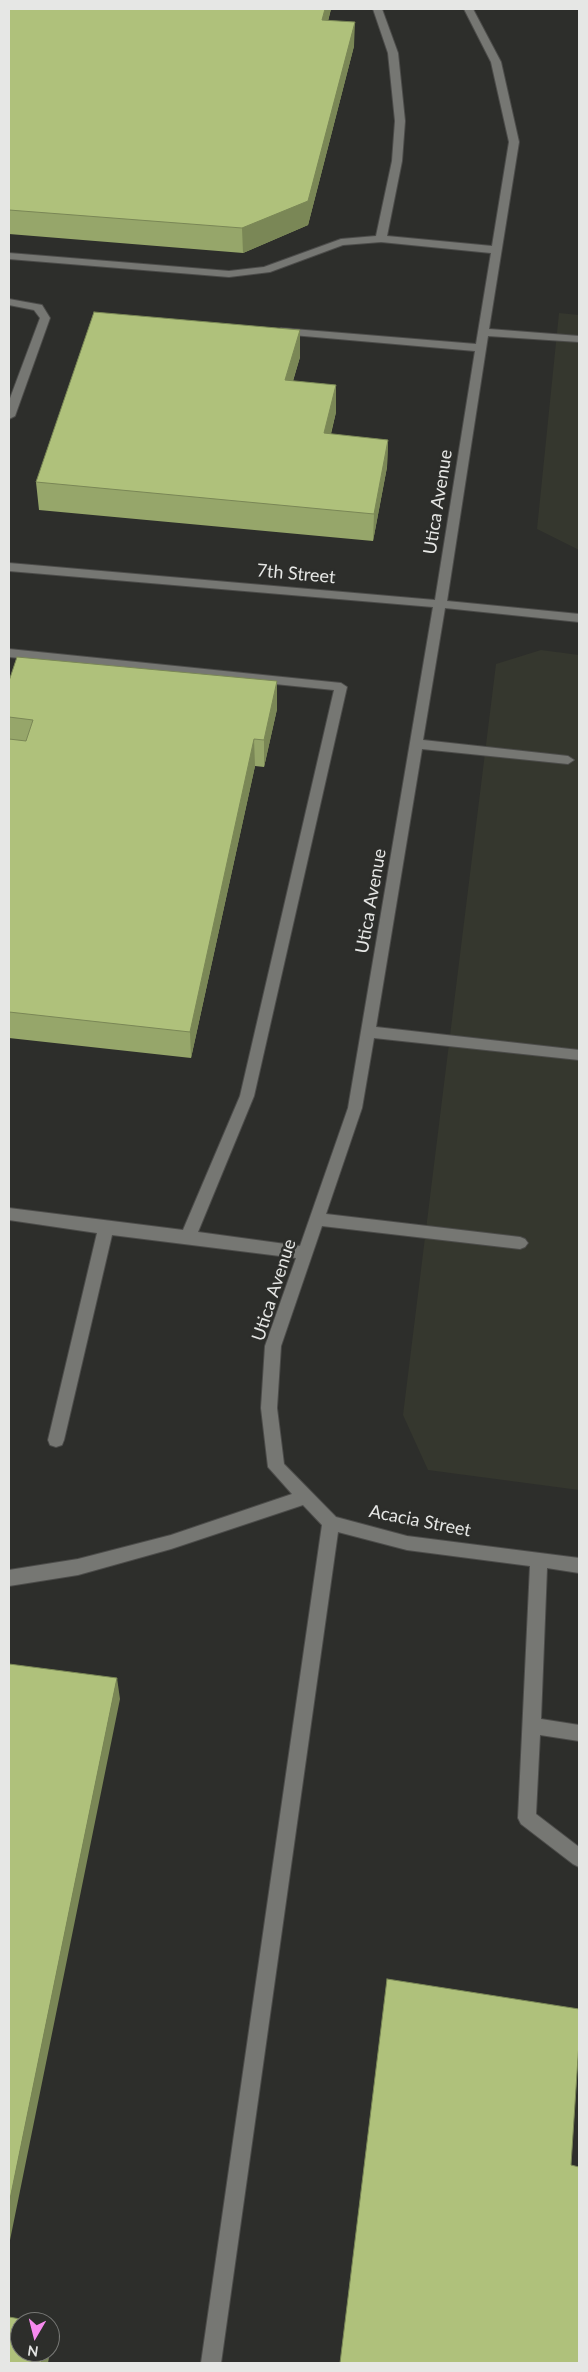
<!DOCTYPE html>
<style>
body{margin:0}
#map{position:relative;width:588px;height:2372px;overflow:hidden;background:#2d2e2b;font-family:Lato,sans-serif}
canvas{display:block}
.frame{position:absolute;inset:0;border:10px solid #e6e7e5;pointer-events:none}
.north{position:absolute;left:10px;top:2312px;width:50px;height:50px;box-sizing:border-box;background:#2d2e2b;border:1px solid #777875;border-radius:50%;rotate:188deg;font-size:14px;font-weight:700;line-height:20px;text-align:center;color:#e6e7e5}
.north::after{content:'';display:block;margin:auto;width:18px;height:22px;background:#f689ee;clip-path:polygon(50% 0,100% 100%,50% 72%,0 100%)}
</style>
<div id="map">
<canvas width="588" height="2372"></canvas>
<div class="frame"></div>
<div class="north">N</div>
</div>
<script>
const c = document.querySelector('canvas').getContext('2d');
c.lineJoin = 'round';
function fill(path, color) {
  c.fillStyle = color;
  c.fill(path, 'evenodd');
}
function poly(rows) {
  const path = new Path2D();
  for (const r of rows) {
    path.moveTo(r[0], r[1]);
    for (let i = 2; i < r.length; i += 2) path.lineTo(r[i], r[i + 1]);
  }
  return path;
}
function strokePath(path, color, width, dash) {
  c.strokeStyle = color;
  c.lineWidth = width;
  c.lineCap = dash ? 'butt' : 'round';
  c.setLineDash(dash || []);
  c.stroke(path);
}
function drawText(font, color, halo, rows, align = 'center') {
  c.font = font + ' Lato,sans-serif';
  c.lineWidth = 5;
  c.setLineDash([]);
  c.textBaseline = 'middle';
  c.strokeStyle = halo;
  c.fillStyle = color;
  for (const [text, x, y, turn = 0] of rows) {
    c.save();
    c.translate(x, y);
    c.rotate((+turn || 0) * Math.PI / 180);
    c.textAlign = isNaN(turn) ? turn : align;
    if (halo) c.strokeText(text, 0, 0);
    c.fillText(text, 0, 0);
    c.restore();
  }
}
const built = poly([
 [559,313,579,315,579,550,537,529],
 [541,650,579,655,579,1490,428,1470,403,1415,496,664]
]);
const minor = poly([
 [373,9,382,9,398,53,405,121,402,161,387,236,492,246,509,142,491,62,464,9,473,9,501,62,519,142,489,329,579,336,579,342,488,336,447,601,579,614,579,622,445,608,423,740,568,756,574,760,568,764,422,749,376,1027,579,1050,579,1060,374,1038,362,1108,326,1214,520,1237,525,1239,528,1243,525,1247,520,1249,322,1226,281,1346,277,1408,284,1464,336,1517,407,1536,579,1558,579,1573,547,1568,541,1719,579,1725,579,1741,540,1735,536,1814,579,1847,579,1867,573,1864,521,1824,518,1818,530,1566,407,1550,338,1532,221,2363,201,2363,322,1525,303,1505,171,1549,78,1575,9,1586,9,1570,78,1559,171,1535,292,1494,268,1467,261,1408,265,1346,296,1258,112,1235,64,1440,62,1445,56,1447,50,1445,48,1440,97,1233,9,1220,9,1208,183,1230,240,1096,334,690,9,657,9,649,341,683,347,687,254,1096,198,1232,300,1246,348,1108,433,607,9,571,9,563,435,600,475,351,281,334,276,331,281,328,476,344,491,253,381,242,343,245,270,272,229,277,9,259,9,253,229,271,264,267,341,239,376,236,392,161,395,121,388,53,373,9],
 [9,299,42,305,50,318,15,416,9,419,9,401,40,318,34,310,9,305,9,299]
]);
const wall = poly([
 [9,9,331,9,328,21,354,46,308,225,243,253,9,234],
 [300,330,300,357,293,381,336,385,336,412,331,434,388,440,387,467,373,541,39,510,36,482],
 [9,681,277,681,277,709,264,767,255,766,191,1058,9,1038]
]);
const shadedWall = poly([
 [325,9,331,9,322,44,322,20],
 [355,22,354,46,308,225,243,253,242,228],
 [300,330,300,357,285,407,285,380],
 [336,385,336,412,324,461,324,433],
 [388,440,387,467,373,541,374,514],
 [277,681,277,709,264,767,264,740],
 [254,739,255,766,191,1058,190,1032],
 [117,1678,120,1699,9,2245,9,2204],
 [50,2328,53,2336,48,2363,41,2363,43,2352,50,2352]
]);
const building = poly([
 [9,9,325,9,322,20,355,22,308,201,242,228,9,210,9,9],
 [94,312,300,330,285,380,336,385,324,433,388,440,374,514,36,482,94,312],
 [17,657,277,681,264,740,254,739,190,1032,9,1012,9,739,26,741,33,720,9,717,9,681,17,657],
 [9,1664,117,1678,9,2204,9,1664],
 [387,1979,579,2009,579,2042,571,2165,579,2167,579,2363,340,2363,387,1979],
 [9,2317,37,2322,20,2322,20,2352,43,2352,41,2363,9,2363,9,2317]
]);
const streetNames = [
 ["Utica Avenue",438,502,-81],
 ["7th Street",296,574,5],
 ["Utica Avenue",371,901,-80],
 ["Utica Avenue",274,1290,-72],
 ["Acacia Street",420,1521,11]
];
fill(built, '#35372e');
strokePath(minor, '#4c4c4a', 2);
fill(minor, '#767773');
fill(wall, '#96a66a');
fill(shadedWall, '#7a8756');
fill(building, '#afc17b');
strokePath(building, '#7a8756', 1);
drawText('18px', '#e6e7e5', '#2d2e2b', streetNames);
</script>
